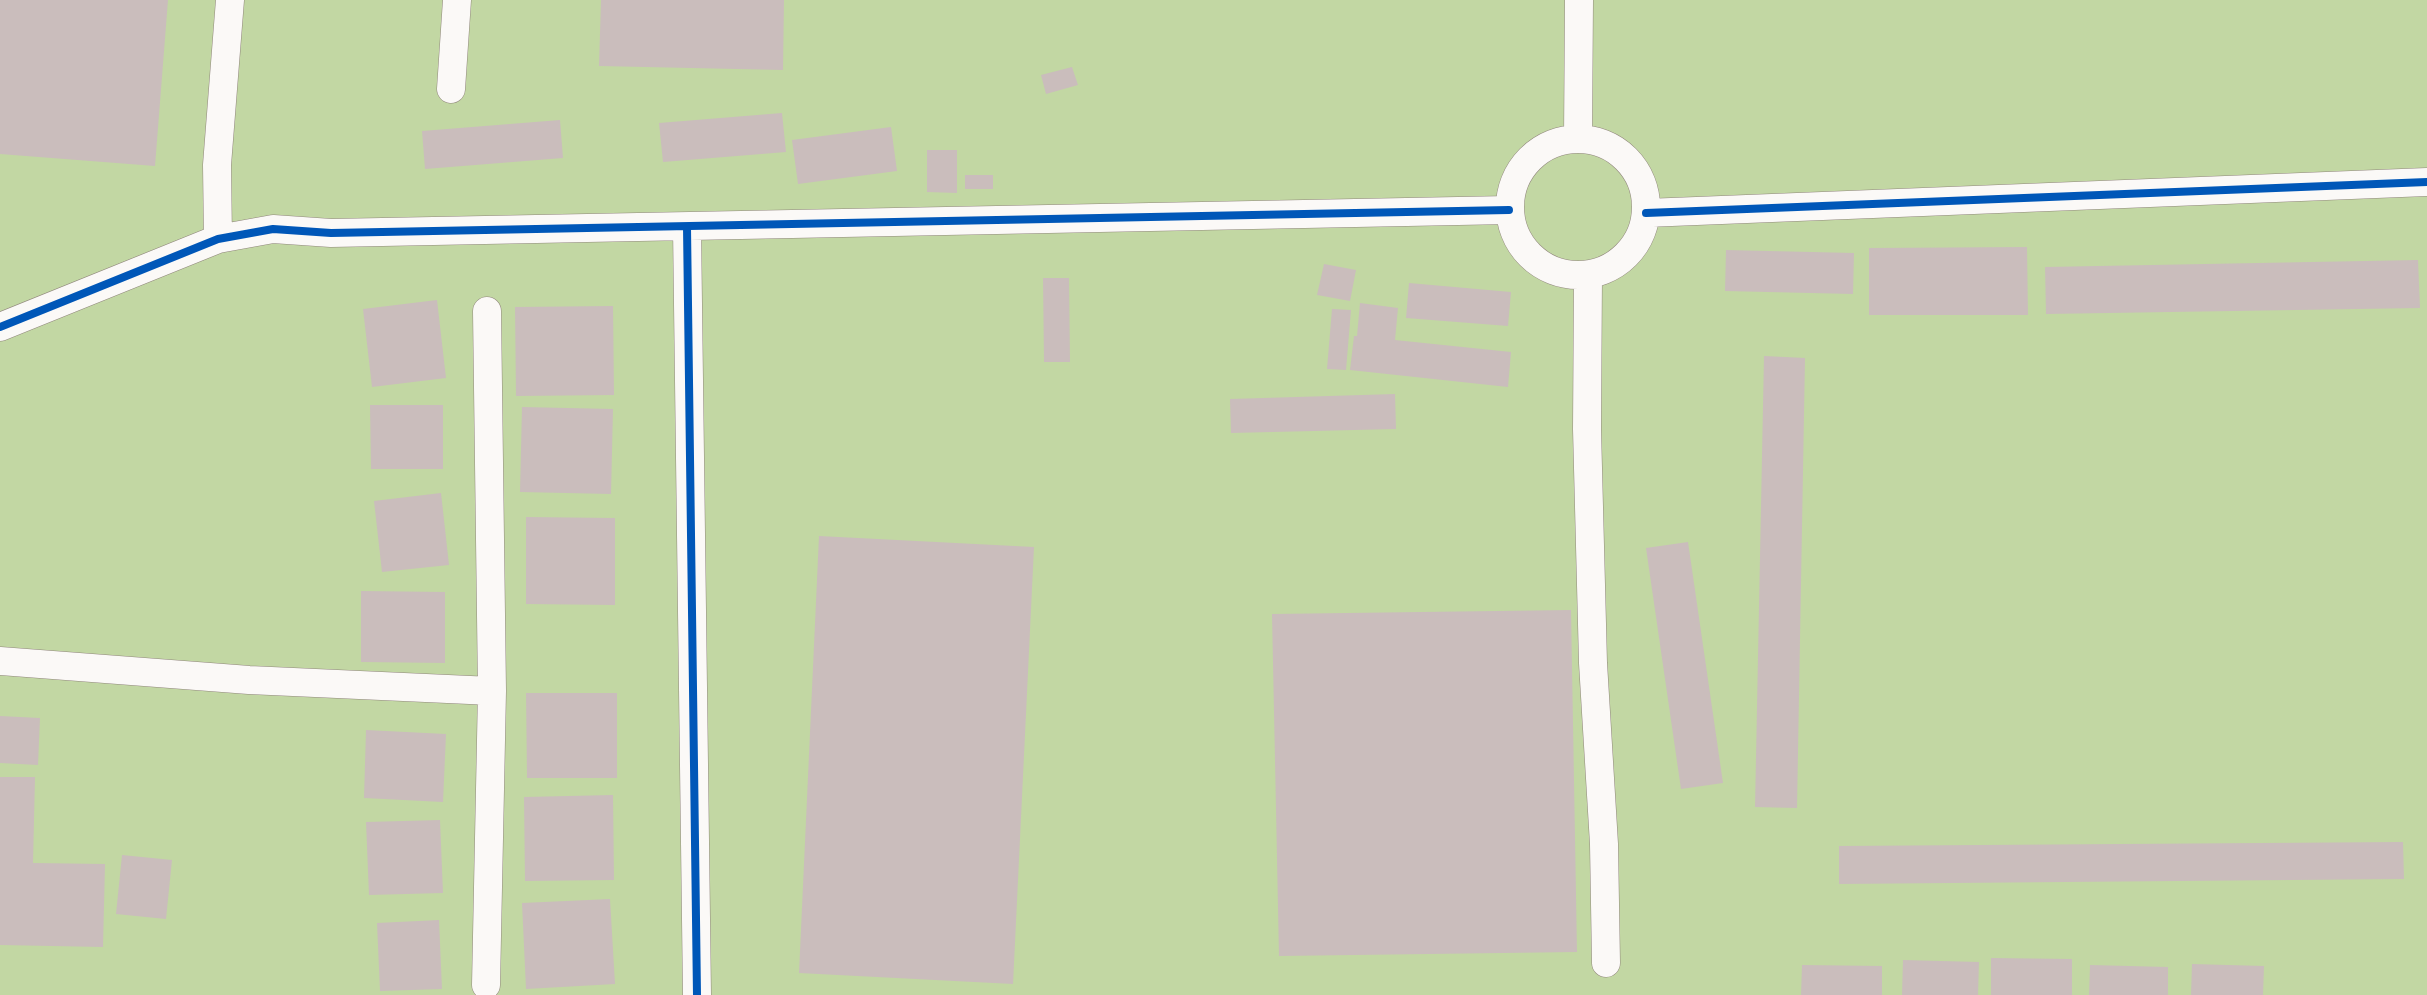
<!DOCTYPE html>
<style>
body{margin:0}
canvas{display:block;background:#e6d8c7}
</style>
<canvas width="2427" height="995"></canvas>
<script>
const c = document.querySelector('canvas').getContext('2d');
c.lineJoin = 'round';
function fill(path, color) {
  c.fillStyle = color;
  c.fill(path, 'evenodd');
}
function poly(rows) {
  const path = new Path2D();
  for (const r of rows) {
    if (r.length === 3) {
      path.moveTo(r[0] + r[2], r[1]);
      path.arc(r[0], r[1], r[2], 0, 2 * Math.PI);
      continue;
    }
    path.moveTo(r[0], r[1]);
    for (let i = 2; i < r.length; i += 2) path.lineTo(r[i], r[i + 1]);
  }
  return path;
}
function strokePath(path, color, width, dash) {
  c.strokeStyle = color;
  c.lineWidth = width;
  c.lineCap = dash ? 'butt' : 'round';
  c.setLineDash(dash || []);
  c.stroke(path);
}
const green = poly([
 [0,0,2427,0,2427,995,0,995]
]);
const building = poly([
 [0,0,168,0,155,166,0,154],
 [601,0,784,0,783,70,599,66],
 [1072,67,1078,85,1046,94,1041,75],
 [782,113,786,152,663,162,659,123],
 [560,120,563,158,425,169,422,131],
 [891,127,897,171,798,184,792,140],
 [927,150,957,150,957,193,927,192],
 [965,175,993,175,993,189,965,189],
 [2027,247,2028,315,1869,315,1869,248],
 [1726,250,1854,253,1853,294,1725,291],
 [2418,260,2420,308,2046,314,2045,267],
 [1324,264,1356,270,1350,301,1317,295],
 [1043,278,1069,278,1070,362,1044,362],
 [1409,283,1511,292,1508,326,1406,318],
 [437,300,446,378,372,387,363,309],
 [1360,303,1398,308,1395,340,1511,352,1508,387,1350,370,1354,336,1357,336],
 [613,306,614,395,516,396,515,307],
 [1332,309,1351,310,1346,370,1327,369],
 [1764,356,1805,358,1797,808,1755,807],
 [1395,394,1396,429,1231,433,1230,399],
 [370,405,443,405,443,469,371,469],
 [522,407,613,409,611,494,520,492],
 [441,493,449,565,382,572,374,501],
 [526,517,615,518,615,605,526,604],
 [819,536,1034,547,1013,984,799,973],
 [1688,542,1723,783,1681,789,1646,548],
 [361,591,445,592,445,663,361,662],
 [1571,610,1577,952,1279,956,1272,614],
 [526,693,617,693,617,778,527,778],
 [0,716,40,718,38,765,0,763],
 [366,730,446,734,443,802,364,798],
 [0,777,35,777,33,863,105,864,103,947,0,945],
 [613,795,614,880,525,881,524,797],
 [440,820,443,893,369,895,366,822],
 [2403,842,2404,879,1839,884,1839,846],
 [122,855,172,860,166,919,116,914],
 [610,899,615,984,526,989,522,903],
 [439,920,442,989,380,991,377,923],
 [1991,958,2072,959,2072,995,1991,995],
 [1903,960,1979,962,1978,995,1902,995],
 [2192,964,2264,966,2263,995,2191,995],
 [1802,965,1882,966,1882,995,1801,995],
 [2090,965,2168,967,2168,995,2089,995]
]);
const minor = poly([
 [451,89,457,0],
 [1578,139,1579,0],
 [1578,207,68],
 [1646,213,2427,182],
 [687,227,697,995],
 [218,239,217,165,230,0],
 [1588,275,1587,429,1593,663,1604,844,1606,963],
 [0,327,218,239,273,229,331,233,1509,210],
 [0,661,249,680,492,691],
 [486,985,492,691,487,311]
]);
const cycleway = poly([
 [1646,213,2427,182],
 [687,227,697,995],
 [0,327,218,239,273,229,331,233,1509,210]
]);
fill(green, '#c2d7a3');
fill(building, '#cabdbc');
strokePath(minor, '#91877d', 29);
strokePath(minor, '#fbf9f7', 28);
strokePath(cycleway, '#0057b8', 8);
</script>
